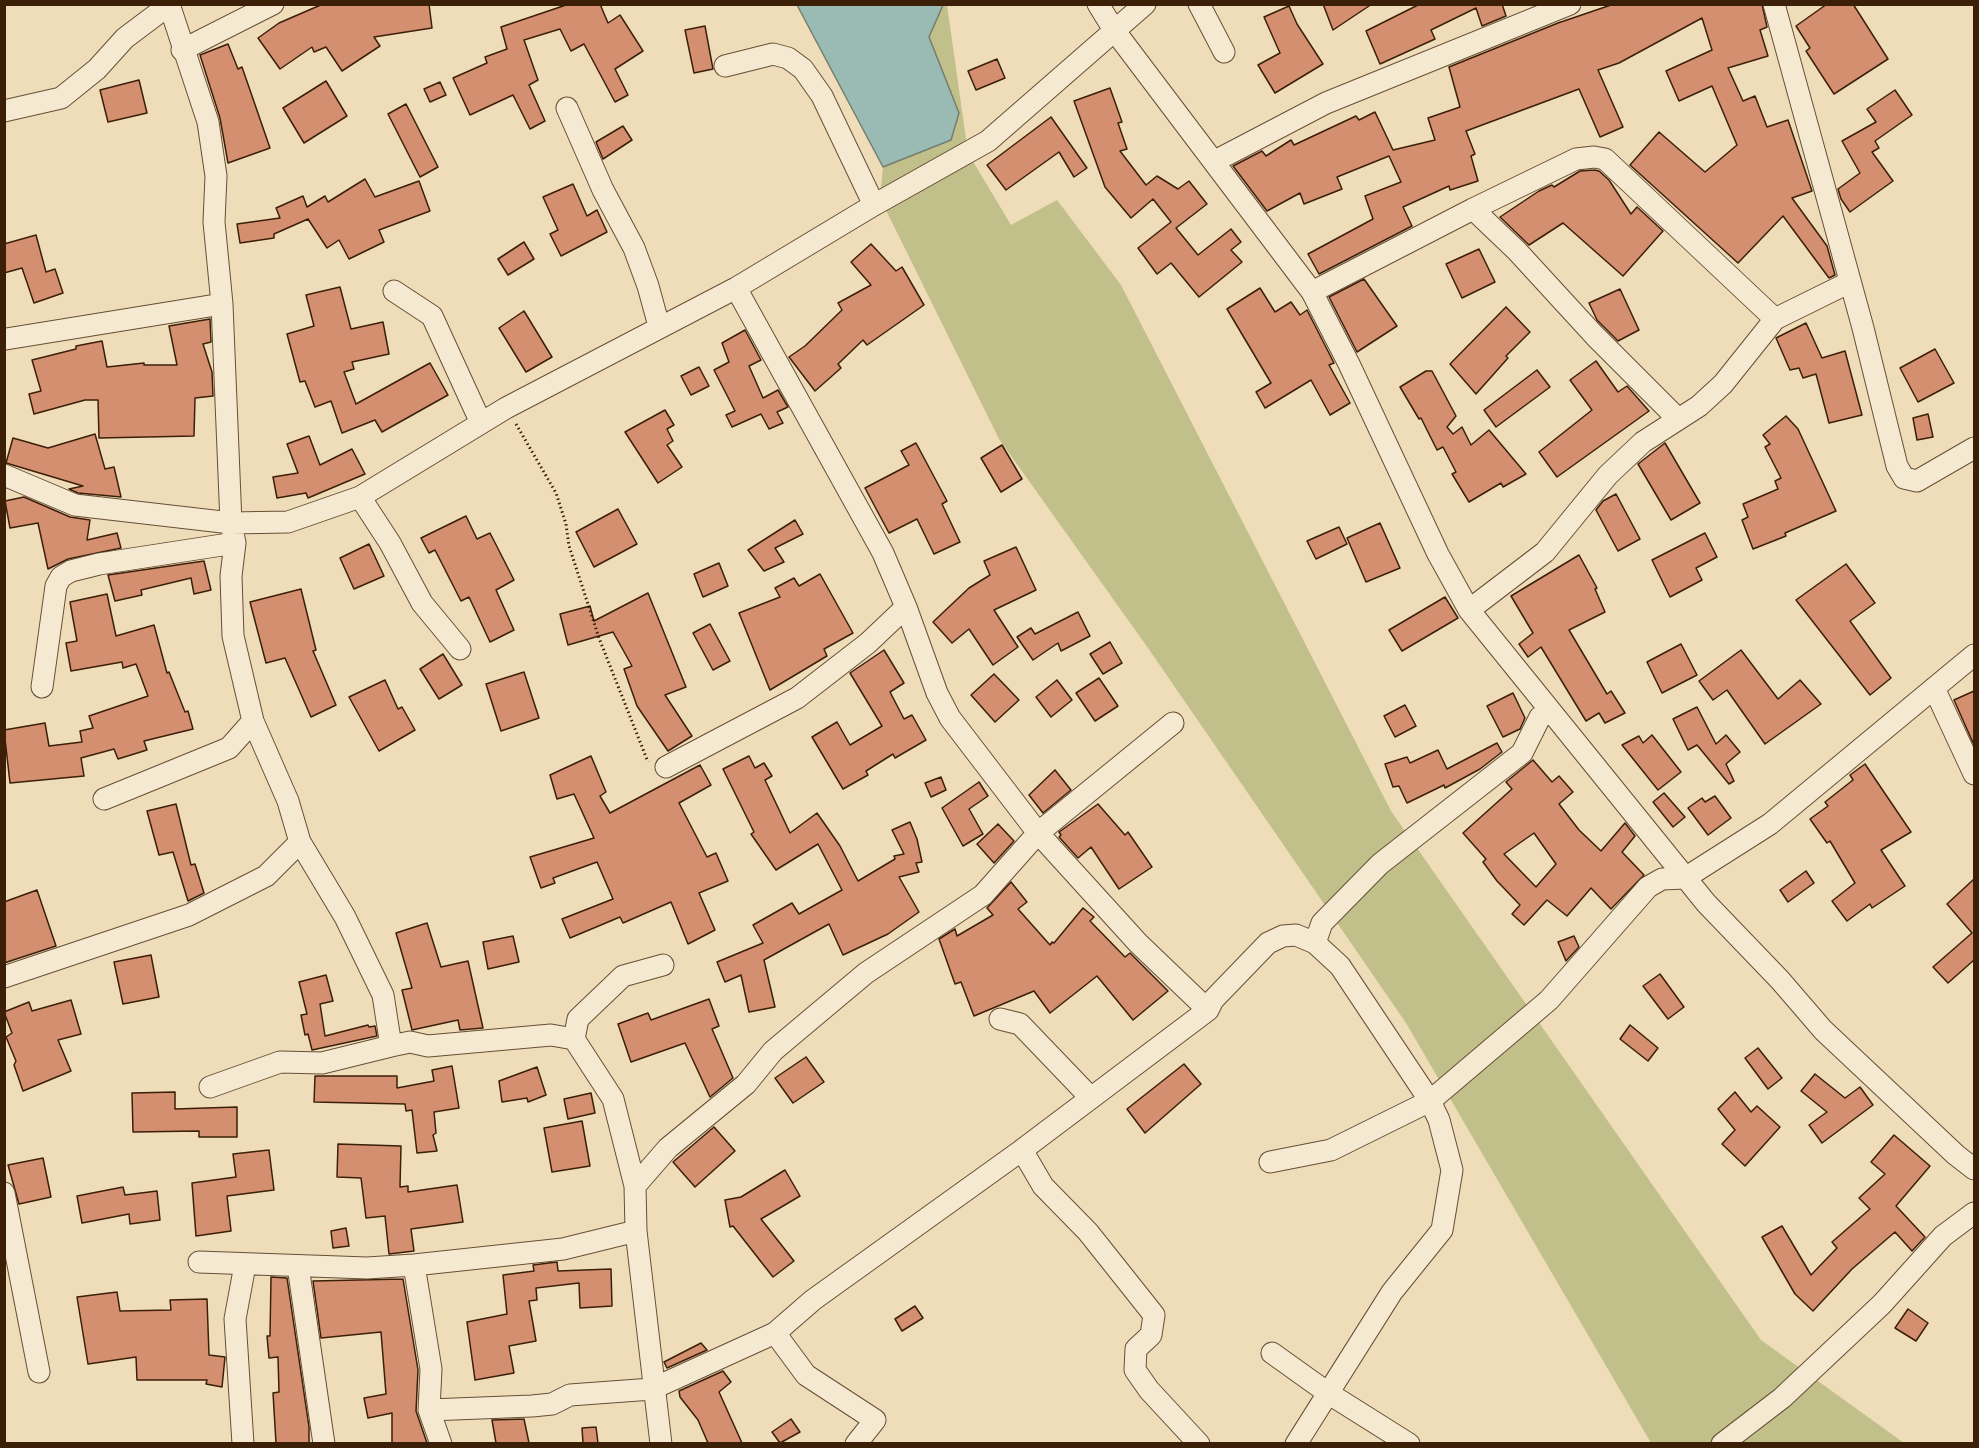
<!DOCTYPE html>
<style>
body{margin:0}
#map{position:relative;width:1979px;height:1448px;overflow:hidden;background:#efddba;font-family:"Old Standard TT",serif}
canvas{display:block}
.frame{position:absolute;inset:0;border:6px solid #3b1f07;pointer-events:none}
</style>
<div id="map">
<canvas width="1979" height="1448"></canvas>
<div class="frame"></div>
</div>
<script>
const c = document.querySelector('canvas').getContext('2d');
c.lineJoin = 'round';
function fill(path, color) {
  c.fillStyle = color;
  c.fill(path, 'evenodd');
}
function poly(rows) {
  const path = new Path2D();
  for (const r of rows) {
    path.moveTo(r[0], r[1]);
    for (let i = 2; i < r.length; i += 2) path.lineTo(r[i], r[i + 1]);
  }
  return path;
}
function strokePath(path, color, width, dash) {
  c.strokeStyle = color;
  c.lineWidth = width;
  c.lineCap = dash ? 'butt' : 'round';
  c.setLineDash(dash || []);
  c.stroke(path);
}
const green = poly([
 [943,5,947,5,968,153,1011,225,1057,200,1121,285,1391,811,1761,1340,1904,1443,1651,1443,1406,1023,1148,648,999,439,880,198,883,167,951,140,959,113,929,37]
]);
const water = poly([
 [797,5,943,5,929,37,959,113,951,140,883,167,797,5]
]);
const building = poly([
 [323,4,429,4,432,28,374,37,380,46,342,71,326,47,314,52,312,47,280,69,258,38,279,23,323,4],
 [569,4,600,4,608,23,620,15,643,51,615,69,628,95,615,102,584,44,571,51,560,29,524,40,538,80,529,85,545,121,530,129,513,95,470,115,453,78,487,63,485,57,507,49,501,27,569,4],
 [1323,4,1372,4,1333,30,1323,4],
 [1420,4,1502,4,1506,16,1482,26,1476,8,1431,30,1435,39,1380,64,1366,31,1420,4],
 [1614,4,1762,4,1767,27,1760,30,1768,56,1728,68,1743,101,1755,96,1767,127,1788,120,1812,191,1792,198,1827,246,1835,275,1829,278,1783,216,1738,263,1630,165,1659,132,1705,172,1737,145,1712,86,1679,101,1666,71,1712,50,1702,18,1619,63,1598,70,1623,127,1600,137,1579,89,1466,131,1475,154,1471,156,1478,181,1450,190,1449,186,1403,207,1412,226,1319,274,1308,254,1373,219,1365,196,1401,182,1389,156,1337,177,1342,189,1304,204,1300,193,1267,211,1233,166,1262,151,1266,156,1291,140,1294,145,1356,116,1359,120,1375,112,1393,150,1435,140,1428,118,1460,107,1449,67,1558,23,1614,4],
 [1827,4,1853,4,1888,59,1834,94,1806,51,1810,48,1796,26,1827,4],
 [1289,6,1297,24,1323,64,1275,93,1258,65,1280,53,1264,17,1289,6],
 [705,26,713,69,694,73,685,30,705,26],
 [228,44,238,69,242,67,270,148,228,163,220,118,200,55,228,44],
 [997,59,1005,78,976,90,968,71,997,59],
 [139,80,147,113,108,122,100,90,139,80],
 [326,81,347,116,304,143,283,108,326,81],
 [440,82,446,95,430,102,424,89,440,82],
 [1110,88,1122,122,1118,123,1127,149,1120,151,1146,185,1157,176,1178,189,1189,181,1207,204,1176,228,1198,255,1231,229,1241,242,1231,250,1242,262,1199,297,1171,263,1157,274,1138,248,1171,222,1153,199,1131,218,1105,187,1074,101,1110,88],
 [1895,90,1912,115,1875,141,1879,148,1872,152,1893,181,1850,212,1841,199,1838,189,1860,173,1842,141,1876,122,1867,109,1895,90],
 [406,104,438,167,420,177,388,114,406,104],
 [1051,117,1087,168,1074,177,1059,152,1006,190,987,165,1051,117],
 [623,126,632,140,603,159,596,142,623,126],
 [1594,170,1599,171,1609,180,1631,214,1637,207,1663,231,1623,276,1563,223,1529,245,1500,217,1539,191,1552,185,1554,187,1580,171,1594,170],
 [365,179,375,197,419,181,430,211,379,230,384,242,349,259,339,240,327,248,308,219,274,234,274,238,240,243,237,224,280,218,276,208,303,196,307,207,325,196,328,202,365,179],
 [573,184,587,216,597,210,607,232,561,256,550,234,558,230,543,197,573,184],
 [36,235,46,272,55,269,63,293,34,303,22,268,4,273,4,244,36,235],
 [524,242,534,259,508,275,498,259,524,242],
 [871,244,896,271,902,267,924,305,867,345,863,340,838,364,841,368,815,391,789,357,805,346,842,310,838,303,871,285,851,262,871,244],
 [1479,249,1495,282,1462,298,1446,264,1479,249],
 [1364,279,1397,326,1357,352,1329,297,1364,279],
 [340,287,351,329,383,322,389,354,352,362,354,369,344,372,356,404,430,363,448,395,382,432,375,420,342,433,331,401,315,407,305,381,300,382,287,334,314,326,306,295,340,287],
 [1260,288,1275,312,1291,302,1300,315,1307,310,1334,363,1329,365,1350,403,1330,415,1311,380,1265,408,1256,392,1271,383,1227,309,1260,288],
 [1620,289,1639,330,1618,341,1597,320,1589,303,1620,289],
 [1506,307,1530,332,1506,356,1508,358,1476,394,1450,364,1506,307],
 [524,311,552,357,526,372,499,328,524,311],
 [210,319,211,342,203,344,212,372,213,396,195,398,194,436,99,438,98,400,85,400,34,414,29,394,41,391,32,360,76,349,76,346,102,341,107,367,144,363,144,365,177,365,169,326,210,319],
 [1806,323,1822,358,1845,351,1862,415,1829,423,1816,374,1803,378,1799,368,1790,370,1776,338,1806,323],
 [745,330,761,360,749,366,763,398,778,390,788,407,777,412,783,423,769,429,761,414,732,427,726,415,735,411,714,370,729,362,722,343,745,330],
 [1935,349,1954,383,1918,402,1900,368,1935,349],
 [1596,361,1618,392,1627,386,1649,411,1557,477,1539,452,1592,410,1570,380,1596,361],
 [699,367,709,386,691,395,681,376,699,367],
 [1537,370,1550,387,1496,427,1484,410,1537,370],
 [1426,371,1432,371,1456,416,1447,427,1453,434,1462,427,1471,445,1489,430,1526,474,1503,487,1501,483,1469,502,1452,474,1456,472,1443,447,1437,450,1421,418,1419,419,1400,387,1426,371],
 [665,410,674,425,667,429,673,441,667,445,682,467,658,483,625,432,665,410],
 [1928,414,1933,437,1917,440,1913,418,1928,414],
 [1786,416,1798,429,1836,511,1785,533,1786,536,1753,549,1742,520,1748,517,1743,504,1778,489,1775,481,1781,478,1765,447,1770,444,1763,435,1786,416],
 [95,434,105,469,114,467,121,497,78,493,69,489,83,486,6,463,13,438,48,448,95,434],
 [309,436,320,465,352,449,365,474,308,498,306,493,277,498,273,477,298,473,287,444,309,436],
 [916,443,947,501,942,504,960,542,934,554,917,519,889,533,865,488,909,465,901,451,916,443],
 [1665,443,1700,503,1671,520,1638,464,1665,443],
 [1002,445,1022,479,1001,492,981,458,1002,445],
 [1616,494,1640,539,1618,551,1596,510,1603,501,1616,494],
 [24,497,70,517,90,520,87,540,117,533,121,548,68,559,48,569,38,523,10,528,5,501,24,497],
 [618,509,637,544,594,567,576,532,618,509],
 [466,516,477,539,490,533,514,580,496,590,514,630,490,642,469,597,461,601,435,550,429,553,421,538,466,516],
 [795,520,803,534,775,548,784,562,764,571,748,550,795,520],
 [1380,523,1400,568,1366,582,1347,538,1380,523],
 [1339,527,1347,544,1316,559,1307,541,1339,527],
 [1705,533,1717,557,1696,568,1702,580,1670,597,1652,560,1705,533],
 [369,544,384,576,354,589,340,558,369,544],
 [1016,547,1036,590,994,610,1018,647,993,665,969,629,952,643,933,622,969,588,990,575,984,561,1016,547],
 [1579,555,1597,588,1595,589,1605,612,1569,630,1607,694,1611,691,1625,713,1605,723,1599,713,1586,721,1541,647,1528,657,1519,644,1533,633,1511,596,1579,555],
 [204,561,211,590,194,594,191,578,141,590,142,595,115,601,108,575,204,561],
 [719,563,728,586,703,597,694,574,719,563],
 [1846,564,1875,603,1850,621,1891,678,1870,695,1796,600,1846,564],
 [820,574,853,633,824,649,827,656,770,690,739,613,780,597,775,588,794,578,799,586,820,574],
 [301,589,316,650,313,651,336,705,311,717,285,658,266,663,250,602,301,589],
 [648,593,686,687,665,695,692,736,668,751,637,706,624,669,632,666,613,632,568,645,560,614,590,606,594,621,648,593],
 [107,594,116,636,154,625,167,673,169,672,185,712,188,711,193,729,144,741,147,750,118,759,114,749,81,758,84,776,10,783,4,730,45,723,49,746,82,742,80,731,93,728,89,716,148,696,136,664,123,668,122,662,71,671,66,643,77,641,70,602,107,594],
 [1445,597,1458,618,1402,651,1389,630,1445,597],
 [1078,612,1090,636,1061,651,1058,643,1033,660,1017,637,1031,628,1035,634,1078,612],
 [710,624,730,661,713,670,693,633,710,624],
 [1110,642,1122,663,1103,674,1090,654,1110,642],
 [1681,644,1697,675,1662,693,1647,662,1681,644],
 [884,650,904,683,890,692,904,719,912,715,926,740,895,758,893,754,866,771,868,775,843,789,812,737,837,722,850,745,882,726,850,673,884,650],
 [1741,650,1778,699,1800,680,1821,704,1765,744,1727,690,1713,700,1699,681,1741,650],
 [443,654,462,685,439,699,420,669,443,654],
 [524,672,539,718,501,731,486,684,524,672],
 [994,674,1019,700,995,722,971,695,994,674],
 [1099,678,1118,706,1095,721,1076,693,1099,678],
 [385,680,398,709,402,707,415,730,379,751,349,697,385,680],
 [1057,680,1072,700,1051,717,1036,697,1057,680],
 [1974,691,1974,745,1954,700,1974,691],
 [1513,693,1525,718,1520,729,1503,737,1487,706,1513,693],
 [1405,705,1416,726,1395,737,1384,716,1405,705],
 [1697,707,1716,744,1726,735,1740,752,1726,764,1734,781,1729,784,1697,745,1688,750,1673,719,1697,707],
 [1652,735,1681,772,1658,790,1622,745,1639,736,1643,743,1652,735],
 [1497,743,1502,752,1480,769,1445,788,1444,785,1407,803,1399,786,1393,787,1385,764,1407,757,1410,763,1438,750,1447,769,1497,743],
 [591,756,606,792,600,796,610,813,700,765,711,785,679,803,707,857,716,853,728,881,699,893,715,930,688,944,671,902,623,923,620,917,570,938,562,919,613,899,597,862,553,878,555,883,541,888,530,857,594,838,574,794,557,799,550,775,591,756],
 [749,756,755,768,764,763,772,776,765,780,790,833,817,813,840,846,858,881,895,859,894,856,904,854,892,830,910,822,917,839,922,862,916,863,919,872,899,877,919,912,888,934,843,955,829,924,764,960,775,1007,749,1012,741,975,725,982,717,962,763,943,753,925,792,903,799,914,842,890,818,844,776,870,751,834,754,832,723,769,749,756],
 [1533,760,1552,782,1559,776,1573,792,1559,804,1579,830,1601,851,1625,823,1635,836,1622,852,1644,875,1611,909,1591,888,1567,916,1547,900,1524,925,1512,914,1520,905,1497,881,1483,862,1486,859,1463,833,1512,789,1506,782,1533,760],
 [1534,833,1556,864,1536,887,1504,854,1534,833],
 [1865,764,1911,832,1881,850,1905,886,1872,908,1870,904,1847,921,1832,901,1855,883,1830,841,1827,843,1810,819,1828,806,1825,802,1853,780,1850,775,1865,764],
 [1055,770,1071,790,1043,813,1029,795,1055,770],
 [941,777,946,790,931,797,925,783,941,777],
 [979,782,988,796,969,809,983,834,963,846,942,808,979,782],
 [1664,793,1685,817,1673,827,1653,802,1664,793],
 [1715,796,1731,818,1708,835,1688,808,1702,798,1705,802,1715,796],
 [176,804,191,865,195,864,204,893,188,901,173,852,159,855,147,811,176,804],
 [1098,804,1125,835,1128,832,1152,867,1119,889,1091,847,1078,858,1059,837,1061,835,1059,832,1098,804],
 [998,824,1014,841,994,863,977,844,998,824],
 [1806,871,1814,883,1788,902,1780,890,1806,871],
 [1974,879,1974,960,1948,983,1933,967,1972,933,1947,904,1974,879],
 [1011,882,1027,902,1018,909,1050,945,1052,942,1054,943,1083,908,1094,917,1090,921,1125,957,1130,953,1168,991,1133,1020,1097,976,1050,1013,1034,991,974,1016,961,982,955,984,939,939,955,929,957,936,993,915,987,908,1011,882],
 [37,890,56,946,4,963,4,902,37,890],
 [427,923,441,967,468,961,483,1028,460,1030,458,1020,412,1030,402,990,412,988,396,933,427,923],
 [513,936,519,962,488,969,483,942,513,936],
 [1574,936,1579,947,1566,961,1558,942,1574,936],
 [151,955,159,997,123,1004,114,962,151,955],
 [1660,974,1684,1007,1668,1019,1643,986,1660,974],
 [326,975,333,1001,320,1004,325,1036,368,1025,369,1027,375,1026,377,1036,312,1050,308,1034,305,1035,301,1015,307,1014,299,982,326,975],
 [709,999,719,1026,712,1029,733,1078,710,1097,685,1043,631,1062,618,1024,648,1013,651,1020,709,999],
 [71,1000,81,1034,58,1040,71,1071,23,1091,14,1065,16,1061,6,1037,12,1033,4,1012,29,1002,32,1011,71,1000],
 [1630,1025,1658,1048,1648,1061,1620,1039,1630,1025],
 [1758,1048,1782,1078,1768,1089,1745,1058,1758,1048],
 [806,1057,824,1082,793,1103,775,1078,806,1057],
 [1184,1064,1201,1084,1145,1133,1127,1109,1184,1064],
 [452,1066,459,1108,434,1112,436,1133,433,1135,437,1151,417,1153,412,1110,406,1111,405,1104,314,1102,315,1076,397,1076,397,1088,434,1081,432,1070,452,1066],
 [537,1067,546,1095,528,1102,527,1098,502,1102,499,1081,537,1067],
 [1815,1074,1845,1098,1860,1087,1873,1105,1822,1143,1809,1125,1827,1112,1801,1091,1815,1074],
 [175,1092,175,1109,237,1107,237,1137,199,1137,199,1131,133,1132,132,1093,175,1092],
 [1735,1092,1751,1112,1757,1106,1780,1127,1745,1166,1722,1144,1735,1130,1718,1109,1735,1092],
 [591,1093,595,1113,568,1119,564,1099,591,1093],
 [582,1121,590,1166,552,1172,544,1128,582,1121],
 [714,1127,735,1151,695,1187,673,1162,714,1127],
 [1894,1135,1930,1166,1896,1206,1925,1237,1912,1251,1895,1232,1852,1269,1813,1311,1795,1294,1762,1237,1782,1226,1811,1275,1837,1248,1832,1242,1870,1209,1859,1198,1885,1174,1871,1162,1894,1135],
 [338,1144,401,1146,400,1187,408,1186,408,1192,457,1185,463,1222,411,1229,414,1251,389,1254,385,1216,366,1218,361,1178,337,1177,338,1144],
 [269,1150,274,1190,227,1196,231,1231,196,1236,192,1183,236,1177,233,1154,269,1150],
 [43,1158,51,1197,19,1204,8,1165,43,1158],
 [785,1170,800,1196,761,1219,794,1261,773,1277,733,1226,730,1227,725,1200,741,1197,785,1170],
 [123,1187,125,1195,157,1191,160,1220,130,1224,129,1214,82,1223,77,1196,123,1187],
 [346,1228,349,1246,333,1248,331,1231,346,1228],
 [557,1262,558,1271,611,1269,612,1306,580,1308,579,1283,536,1288,537,1300,529,1301,536,1341,509,1346,514,1373,475,1380,467,1322,507,1314,503,1275,534,1271,533,1265,557,1262],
 [271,1277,287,1278,309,1427,309,1443,276,1443,273,1393,279,1392,278,1357,269,1358,267,1336,270,1336,271,1277],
 [403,1279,418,1370,416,1411,427,1443,392,1443,392,1413,368,1418,364,1398,386,1394,381,1332,321,1338,313,1281,403,1279],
 [117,1292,120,1311,171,1310,170,1300,207,1299,209,1355,225,1357,222,1387,206,1384,207,1380,137,1380,136,1357,88,1364,77,1297,117,1292],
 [915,1306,923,1318,902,1331,895,1319,915,1306],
 [1908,1309,1928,1323,1916,1341,1895,1328,1908,1309],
 [701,1343,707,1350,667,1368,664,1362,701,1343],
 [723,1371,731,1382,719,1392,742,1443,708,1443,698,1420,680,1397,679,1391,723,1371],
 [524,1419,529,1443,496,1443,492,1420,524,1419],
 [791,1419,800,1432,780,1443,772,1432,791,1419],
 [596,1427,598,1443,583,1443,582,1428,596,1427]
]);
const path = poly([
 [516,424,556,493,566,524,569,546,599,638,648,762]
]);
const street = poly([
 [169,4,208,122,216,176,214,222,222,304,231,523,288,522,360,497,506,408,736,288,874,205,988,141,1145,4],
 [1098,4,1114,30,1312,292,1349,364,1438,554,1469,610,1706,903,1780,980,1823,1030,1956,1155,1974,1169],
 [1199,4,1224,52],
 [1774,4,1863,328,1897,466,1904,478,1917,481,1974,448],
 [182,50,273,4],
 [725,66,773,54,788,58,803,69,822,96,874,205],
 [567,108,603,190,634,248,648,286,659,326],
 [4,111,61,98,97,69,125,38,169,5],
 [1215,161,1326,103,1570,4],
 [1473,209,1576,159,1594,157,1605,159,1775,319],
 [736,288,883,553,906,607,937,693,950,718,1038,833,1138,943,1208,1010],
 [394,291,432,316,481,423],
 [1312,292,1473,209,1517,251,1595,336,1677,418],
 [6,339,222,304],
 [4,475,75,505,231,523,235,543,231,576,233,636,253,721,288,801,300,842,345,917,383,995,391,1046,410,1042,428,1046,551,1035,574,1039,613,1099,635,1186,636,1231,661,1444],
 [360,497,390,543,422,603,460,649],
 [1469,610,1545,552,1608,475,1643,442,1699,406,1723,384,1775,319,1850,282],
 [42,687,56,586,61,577,71,571,99,564,235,543],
 [1934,688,1974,774],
 [666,767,797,698,868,643,906,607],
 [104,799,229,748,253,721],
 [1315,943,1322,923,1380,864,1522,753,1540,717,1550,712],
 [4,977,189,915,266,876,300,842],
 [1000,1019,1020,1024,1090,1097],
 [574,1039,578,1019,623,976,663,965],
 [210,1087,280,1062,322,1063,391,1046],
 [1022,1150,1043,1186,1088,1232,1154,1315,1151,1335,1136,1349,1135,1370,1149,1390,1199,1444],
 [1270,1162,1331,1150,1430,1101,1549,1000,1648,887,1662,879,1685,878,1770,824,1974,655],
 [635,1186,668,1148,746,1084,773,1051,866,973,983,895,1038,833,1173,723],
 [4,1193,39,1372],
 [199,1262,367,1268,414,1265,563,1249,636,1231],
 [414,1265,431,1369,429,1410,441,1444],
 [298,1266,324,1444],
 [775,1333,806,1375,875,1420,856,1444],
 [1272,1353,1328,1393,1409,1444],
 [429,1410,532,1406,552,1404,570,1395,652,1389,775,1333,813,1300,1022,1150,1208,1010,1213,1000,1268,943,1283,936,1296,935,1315,943,1340,966,1430,1101,1439,1120,1452,1170,1442,1230,1392,1292,1296,1444],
 [243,1444,235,1319,245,1265],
 [1722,1444,1782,1398,1882,1304,1943,1236,1974,1213]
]);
fill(green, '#c1bf8a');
fill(water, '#9abbb3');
strokePath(water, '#747d6e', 1.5);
fill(building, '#d48f71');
strokePath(building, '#3b1f07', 1.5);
strokePath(street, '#684e34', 23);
strokePath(path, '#3b1f07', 3, [1.5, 3]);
strokePath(street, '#f5e9d2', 21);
</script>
